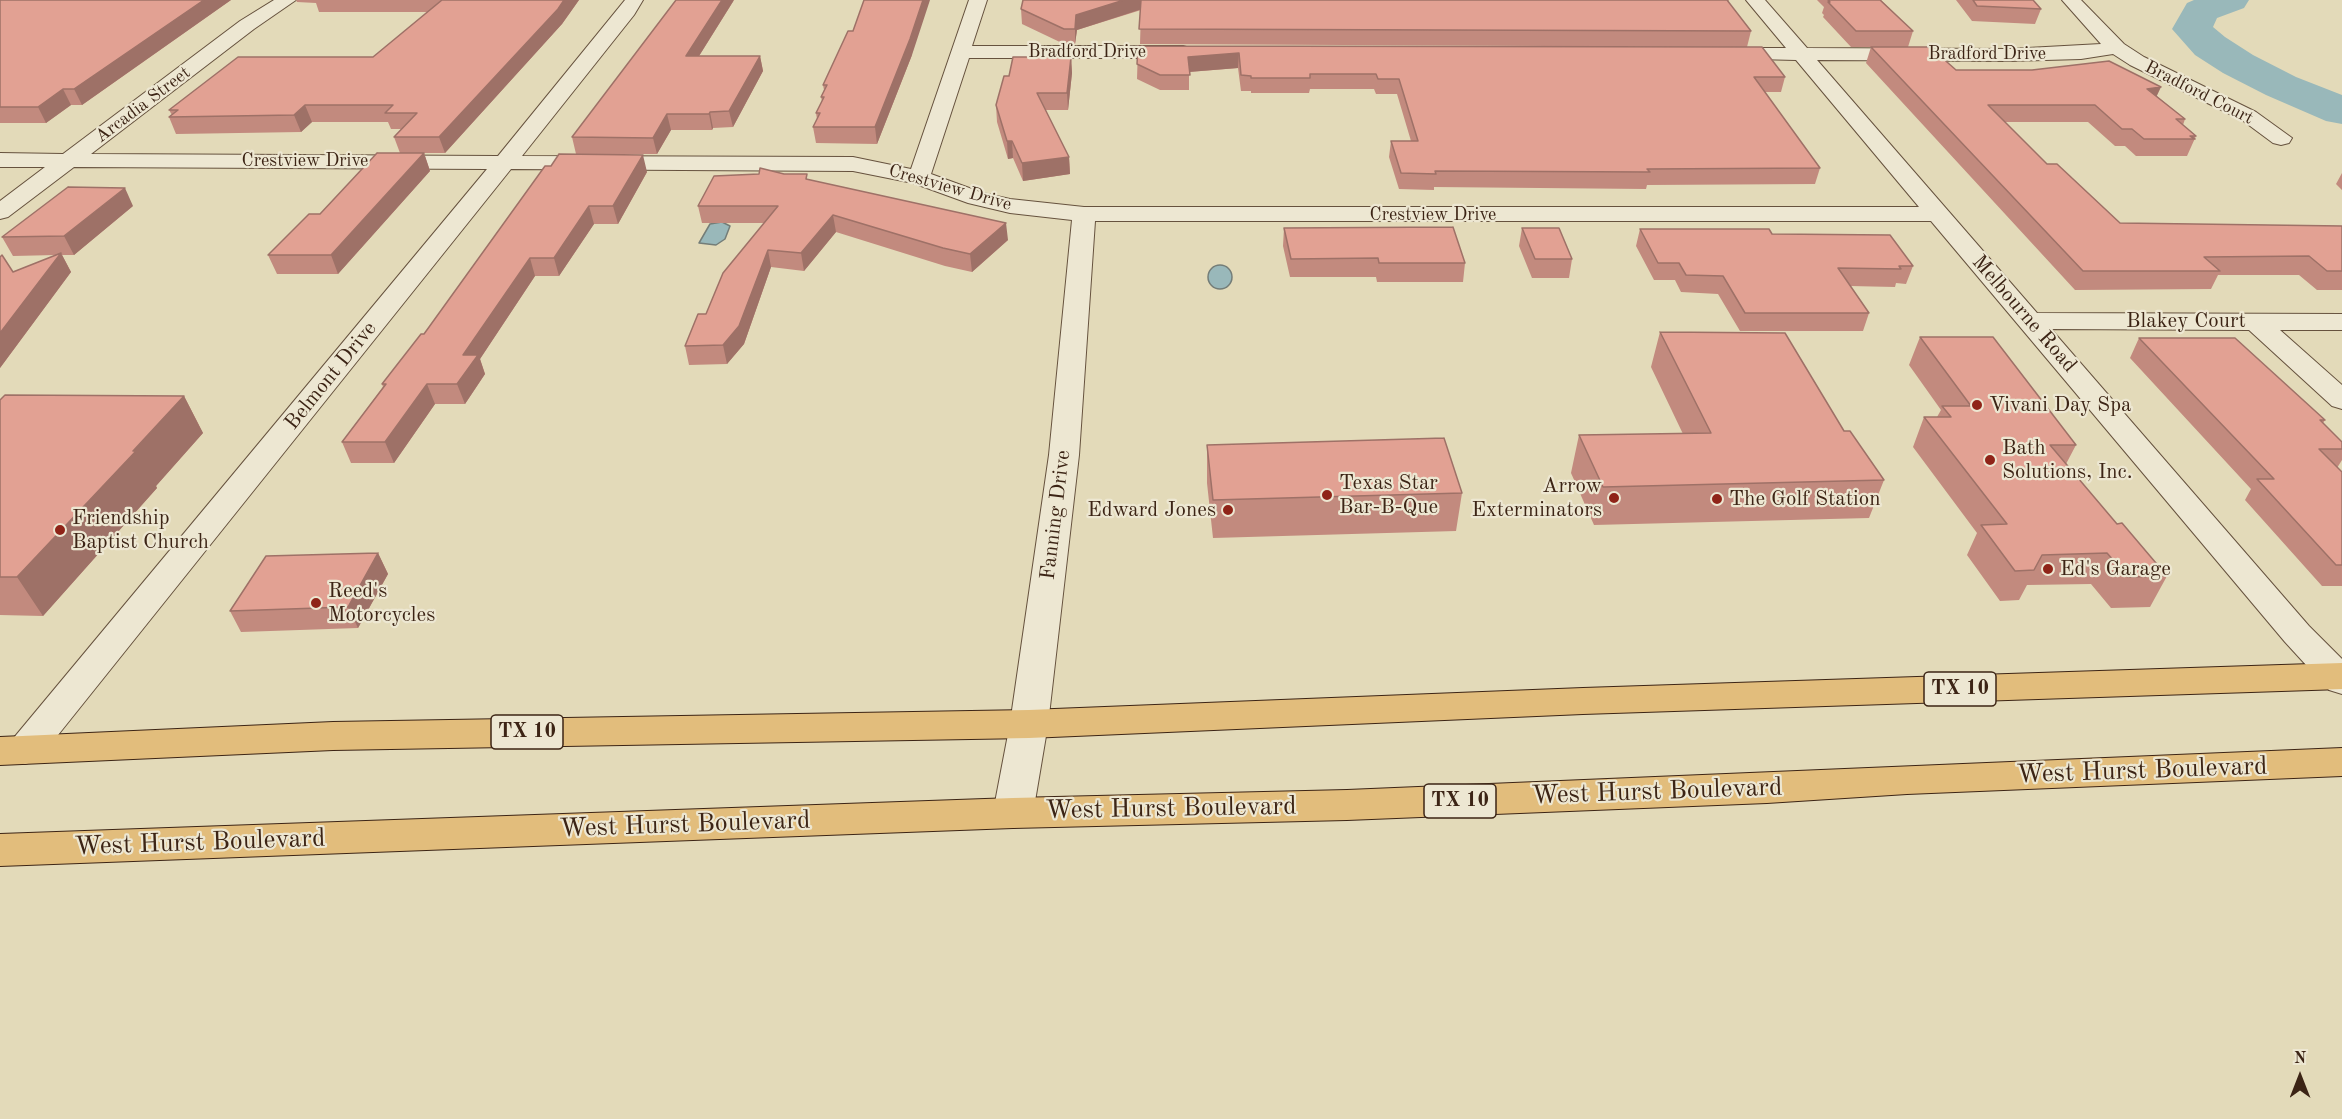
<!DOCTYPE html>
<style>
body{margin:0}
#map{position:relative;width:2342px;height:1119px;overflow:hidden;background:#e3dab9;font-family:"Old Standard TT",serif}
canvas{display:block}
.north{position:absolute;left:2270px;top:1047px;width:60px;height:60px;-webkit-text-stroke:4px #ede7d2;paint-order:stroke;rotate:0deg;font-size:16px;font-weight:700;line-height:24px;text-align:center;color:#3c2415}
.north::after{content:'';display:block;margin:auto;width:21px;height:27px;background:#3c2415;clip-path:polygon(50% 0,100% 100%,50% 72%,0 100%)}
</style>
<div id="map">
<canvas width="2342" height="1119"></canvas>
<div class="north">N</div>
</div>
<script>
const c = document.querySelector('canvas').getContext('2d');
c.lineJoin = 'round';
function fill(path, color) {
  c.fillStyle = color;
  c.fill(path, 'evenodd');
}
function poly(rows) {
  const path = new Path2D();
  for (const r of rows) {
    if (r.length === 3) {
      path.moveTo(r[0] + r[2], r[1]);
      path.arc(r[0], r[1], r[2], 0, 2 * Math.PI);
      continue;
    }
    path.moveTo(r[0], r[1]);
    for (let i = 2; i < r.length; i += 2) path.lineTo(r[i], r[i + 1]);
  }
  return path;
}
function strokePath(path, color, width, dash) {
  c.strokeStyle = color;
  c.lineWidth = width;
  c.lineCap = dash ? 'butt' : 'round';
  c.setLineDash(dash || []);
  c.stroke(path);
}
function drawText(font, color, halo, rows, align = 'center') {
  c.font = font + ' "Old Standard TT",serif';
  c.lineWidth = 4.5;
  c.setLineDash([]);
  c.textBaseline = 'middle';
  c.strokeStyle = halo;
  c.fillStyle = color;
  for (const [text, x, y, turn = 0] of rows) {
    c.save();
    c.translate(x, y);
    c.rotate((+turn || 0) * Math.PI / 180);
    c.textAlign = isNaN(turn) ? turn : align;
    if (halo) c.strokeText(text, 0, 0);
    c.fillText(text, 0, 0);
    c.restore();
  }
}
const water = poly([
 [722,222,730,226,725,239,716,245,699,243,710,224,722,222],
 [1220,277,12]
]);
const river = poly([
 [2194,0,2249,0,2244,8,2217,18,2213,27,2225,37,2253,55,2296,77,2342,95,2342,124,2326,121,2266,95,2223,73,2195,55,2172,29,2187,3,2194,0]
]);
const minor = poly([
 [274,0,296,0,254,29,91,154,498,156,625,0,643,0,634,15,522,156,853,157,911,169,969,0,987,0,972,46,1183,46,1190,48,1193,52,1190,56,1183,58,969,58,931,174,983,193,1010,199,1084,207,1919,207,1796,60,1716,58,1713,54,1716,50,1723,48,1786,48,1746,0,1765,0,1807,48,2009,49,2101,44,2062,0,2081,0,2124,44,2144,57,2256,112,2292,138,2289,143,2281,145,2273,143,2242,120,2130,65,2113,54,2081,59,2009,61,1817,60,2037,313,2342,314,2342,330,2280,330,2342,385,2342,409,2332,406,2249,330,2051,329,2309,626,2342,659,2342,694,2329,690,2285,642,1931,221,1095,221,1079,455,1048,724,1033,813,1027,824,1013,828,999,824,993,813,1010,724,1049,455,1072,220,1010,213,968,203,913,183,853,171,511,169,38,760,25,764,12,760,6,750,12,740,487,169,74,167,8,217,0,219,0,201,45,167,0,167,0,153,63,154,240,21,274,0]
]);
const major = poly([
 [2342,663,2342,689,1583,714,1029,738,333,750,0,765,0,737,333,722,1029,710,1583,688,2342,663],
 [2342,748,2342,776,1907,794,1767,803,1347,820,1013,828,0,866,0,834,1013,798,1347,790,2342,748]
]);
const wall = poly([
 [0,0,231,0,82,105,71,105,46,123,0,123],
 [296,0,579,0,562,24,445,153,400,153,394,137,401,129,391,129,388,122,312,122,301,132,176,134,169,117,172,115,169,110,373,57,428,12,319,12,316,3,297,2],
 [734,0,699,56,760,56,763,71,733,127,713,128,712,130,671,130,657,154,576,154,572,137],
 [1023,0,1729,0,1728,2,1751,31,1747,47,1140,44,1141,10,1077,30,1075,44,1064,44,1022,24,1021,9],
 [1817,0,1881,0,1913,31,1908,47,1851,47,1823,17,1824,15,1822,13,1824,7],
 [1956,0,2033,0,2041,9,2035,24,1972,21],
 [1138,46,1785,77,1781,92,1765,92,1820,168,1815,184,1647,185,1646,189,1434,187,1434,190,1399,189,1389,157,1391,141,1411,141,1397,94,1376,94,1374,89,1310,89,1309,93,1251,93,1251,91,1241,91,1238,68,1189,72,1189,90,1160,90,1137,79],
 [1871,47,1956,70,2157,96,2185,119,2183,125,2196,136,2187,156,2136,156,2125,146,2115,146,2088,122,2004,122,2047,164,2120,223,2342,226,2342,290,2317,290,2299,275,2218,275,2211,289,2075,290,1866,63],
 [912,55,877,144,816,143,813,127,817,119,816,113,822,101,821,97,824,90,823,85],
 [1071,57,1072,73,1068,110,1045,110,1069,157,1070,174,1023,181,1013,158,1008,159,997,122,996,105,1009,76],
 [424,153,430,171,338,274,277,274,268,255,320,214],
 [545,166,647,172,618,224,594,224,559,276,535,276,480,359,485,374,465,404,435,404,394,463,351,463,342,442,383,387,382,384,424,334],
 [2342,173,2342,190,2336,184],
 [784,174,807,174,807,179,1008,240,972,272,945,266,836,232,804,271,771,267,744,344,727,364,689,365,685,346,764,223,702,223,698,206],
 [133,206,74,255,62,255,71,272,0,368,13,272,56,255,13,256,2,237],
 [1284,228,1465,263,1463,282,1377,282,1376,277,1290,277,1283,246],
 [1522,228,1572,259,1569,278,1532,278,1519,246],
 [1640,229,1772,234,1913,266,1906,284,1896,283,1895,287,1850,286,1869,313,1863,331,1740,331,1718,294,1681,292,1675,280,1654,280,1636,246],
 [1660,332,1844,431,1884,480,1869,518,1594,525,1571,473,1579,435,1683,434,1651,367],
 [1920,337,2076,445,2066,464,2117,524,2167,576,2150,607,2111,608,2091,584,2027,585,2019,600,2000,601,1967,555,1977,533,1913,447,1924,417,1937,417,1941,410,1909,365],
 [2139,338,2325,420,2323,423,2342,442,2342,460,2337,468,2342,472,2342,586,2322,586,2245,500,2251,489,2130,358],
 [184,396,203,433,156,486,157,488,43,616,0,615,0,400],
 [1207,445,1462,493,1456,531,1213,538,1207,483],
 [378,553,388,574,358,628,241,632,230,611]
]);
const shadedWall = poly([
 [204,0,231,0,82,105,74,89],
 [564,0,579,0,562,24,445,153,439,137],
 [722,0,734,0,689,72,686,56],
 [923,0,930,0,912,55,877,144,875,127],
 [1124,0,1142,0,1142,9,1077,30,1075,44,1075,29,1076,15],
 [1239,53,1238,68,1188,72,1188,57],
 [760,56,763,71,733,127,729,111],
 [1071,57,1072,73,1068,110,1067,93],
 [2161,87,2153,104,2147,89],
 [63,89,71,105,46,123,38,107],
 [305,105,312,122,301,132,294,115],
 [710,112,713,128,712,130,709,114],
 [667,114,671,130,657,154,653,138],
 [1007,141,1012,141,1013,158,1008,159],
 [424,153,430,171,338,274,331,255],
 [643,155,647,172,618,224,613,206],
 [1069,157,1070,174,1023,181,1022,163],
 [125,188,133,206,74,255,64,236],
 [589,206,594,224,559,276,554,258],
 [833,215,836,232,804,271,801,253],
 [1006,223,1008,240,972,272,970,254],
 [768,250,771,267,744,344,727,364,723,345],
 [61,253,71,272,0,368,0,333],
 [530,258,535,276,480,359,485,374,465,404,457,384,463,355],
 [427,384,435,404,394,463,385,442],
 [184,396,203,433,156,486,157,488,43,616,17,577],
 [378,553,388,574,358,628,348,607]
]);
const building = poly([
 [0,0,204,0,74,89,63,89,38,107,0,107,0,0],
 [442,0,564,0,558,9,439,137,394,137,417,113,385,113,393,105,305,105,294,115,169,117,178,110,169,110,238,57,373,57,442,0],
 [676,0,722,0,686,56,760,56,729,111,710,112,709,114,667,114,653,138,572,137,676,0],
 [864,0,923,0,910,39,875,127,813,127,820,113,816,113,824,97,821,97,827,85,823,85,848,31,853,31,864,0],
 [1023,0,1124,0,1076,15,1075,29,1064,29,1021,9,1023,0],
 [1141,0,1727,0,1751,31,1139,29,1141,0],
 [1828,0,1880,0,1913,31,1856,31,1828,2,1830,2,1828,0],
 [1973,0,2033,0,2041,9,1977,6,1973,0],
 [1138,46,1762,47,1785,77,1754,77,1820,168,1647,169,1650,172,1435,171,1436,174,1401,173,1391,141,1418,141,1399,79,1378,79,1376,74,1310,74,1310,78,1251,78,1251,76,1241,75,1239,53,1188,57,1190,75,1160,75,1137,64,1138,46],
 [1871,47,1930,47,1956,70,2032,70,2109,61,2161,87,2147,89,2185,119,2176,119,2196,136,2190,136,2195,139,2144,139,2132,129,2122,129,2095,105,1988,105,2047,164,2057,164,2120,223,2342,226,2342,271,2327,271,2309,256,2204,257,2220,271,2083,271,1871,47],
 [1013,57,1071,57,1067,93,1037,93,1069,157,1022,163,1012,141,1007,141,996,105,1004,76,1009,76,1013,57],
 [377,153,424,153,331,255,268,255,309,214,320,214,377,153],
 [559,154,643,155,613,206,589,206,554,258,530,258,463,355,478,355,457,384,427,384,385,442,342,442,386,384,382,384,421,334,424,334,545,166,551,166,559,154],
 [760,168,784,174,807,174,806,179,1006,223,970,254,943,248,833,215,801,253,768,250,739,326,723,345,685,346,698,314,706,314,723,273,778,206,698,206,714,176,759,174,760,168],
 [68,187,125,188,64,236,2,237,68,187],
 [1453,227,1465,263,1379,263,1378,258,1291,259,1284,228,1453,227],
 [1522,228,1559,228,1572,259,1535,259,1522,228],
 [1640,229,1769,229,1772,234,1890,235,1913,266,1899,266,1901,269,1838,268,1869,313,1745,313,1723,276,1686,275,1679,263,1658,263,1640,229],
 [61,253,0,333,0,257,2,255,13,272,61,253],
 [1660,332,1785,333,1844,431,1850,431,1884,480,1603,487,1579,435,1711,433,1660,332],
 [1920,337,1993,337,2076,445,2050,445,2117,524,2122,523,2167,576,2128,577,2107,553,2042,555,2034,570,2015,571,1981,525,2007,524,1924,417,1951,417,1942,406,1971,406,1920,337],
 [2139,338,2235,338,2325,420,2320,420,2342,442,2342,449,2319,449,2342,472,2342,565,2336,565,2257,479,2274,479,2139,338],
 [5,395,184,396,133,451,136,451,17,577,0,577,0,400,5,395],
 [1444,438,1462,493,1213,500,1207,445,1444,438],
 [378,553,348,607,230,611,266,556,378,553]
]);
const markers = [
 [1977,405,6,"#8f2418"],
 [1990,460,6,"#8f2418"],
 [1327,495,6,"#8f2418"],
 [1614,498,6,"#8f2418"],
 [1717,499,6,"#8f2418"],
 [1228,510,6,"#8f2418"],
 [60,530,6,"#8f2418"],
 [2048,569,6,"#8f2418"],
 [316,603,6,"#8f2418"]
];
const farStreetnames = [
 ["Bradford Drive",1087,52],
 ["Bradford Drive",1987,54],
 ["Bradford Court",2199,93,27],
 ["Arcadia Street",143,105,-37],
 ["Crestview Drive",305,161],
 ["Crestview Drive",950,188,16],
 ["Crestview Drive",1433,215]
];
const shields = [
 [1960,689,72],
 [527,732,72],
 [1460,801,72]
];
const shieldNames = [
 ["TX 10",1960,689],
 ["TX 10",527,732],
 ["TX 10",1460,801]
];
const streetNames = [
 ["Melbourne Road",2024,314,49],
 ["Blakey Court",2186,321],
 ["Belmont Drive",331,376,-51],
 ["Fanning Drive",1056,515,-83]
];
const poiNames = [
 ["Vivani Day Spa",1989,405],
 ["Bath",2002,448],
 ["Solutions, Inc.",2002,472],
 ["Texas Star",1339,483],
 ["Bar-B-Que",1339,507],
 ["Arrow",1602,486,"right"],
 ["Exterminators",1602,510,"right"],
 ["The Golf Station",1729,499],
 ["Edward Jones",1216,510,"right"],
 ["Friendship",72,518],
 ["Baptist Church",72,542],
 ["Ed's Garage",2060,569],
 ["Reed's",328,591],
 ["Motorcycles",328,615]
];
const nearStreetnames = [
 ["West Hurst Boulevard",2142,771,-2],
 ["West Hurst Boulevard",1657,792,-2],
 ["West Hurst Boulevard",1171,809,-1],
 ["West Hurst Boulevard",685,825,-2],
 ["West Hurst Boulevard",200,843,-2]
];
fill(water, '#99b8ba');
strokePath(water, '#747d78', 1.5);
fill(river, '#99b8ba');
strokePath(minor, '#66523e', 2);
strokePath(major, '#3c2415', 2);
fill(minor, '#ede7d2');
fill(major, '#e2bd7c');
fill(wall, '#c28a7e');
fill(shadedWall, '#9e7167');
fill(building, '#e2a193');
strokePath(building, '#9e7167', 1.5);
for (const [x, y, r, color] of markers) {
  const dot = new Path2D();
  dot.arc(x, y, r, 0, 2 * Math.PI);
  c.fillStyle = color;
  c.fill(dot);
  strokePath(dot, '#ede7d2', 2);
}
drawText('18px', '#3c2415', '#ede7d2', farStreetnames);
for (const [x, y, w] of shields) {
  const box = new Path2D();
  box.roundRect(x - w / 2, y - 17, w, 34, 4.5);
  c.fillStyle = '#ede7d2';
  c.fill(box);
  strokePath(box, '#3c2415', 1.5);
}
drawText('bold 20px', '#3c2415', null, shieldNames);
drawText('21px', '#3c2415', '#ede7d2', streetNames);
drawText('21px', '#3c2415', '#ede7d2', poiNames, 'left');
drawText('26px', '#3c2415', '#ede7d2', nearStreetnames);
</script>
